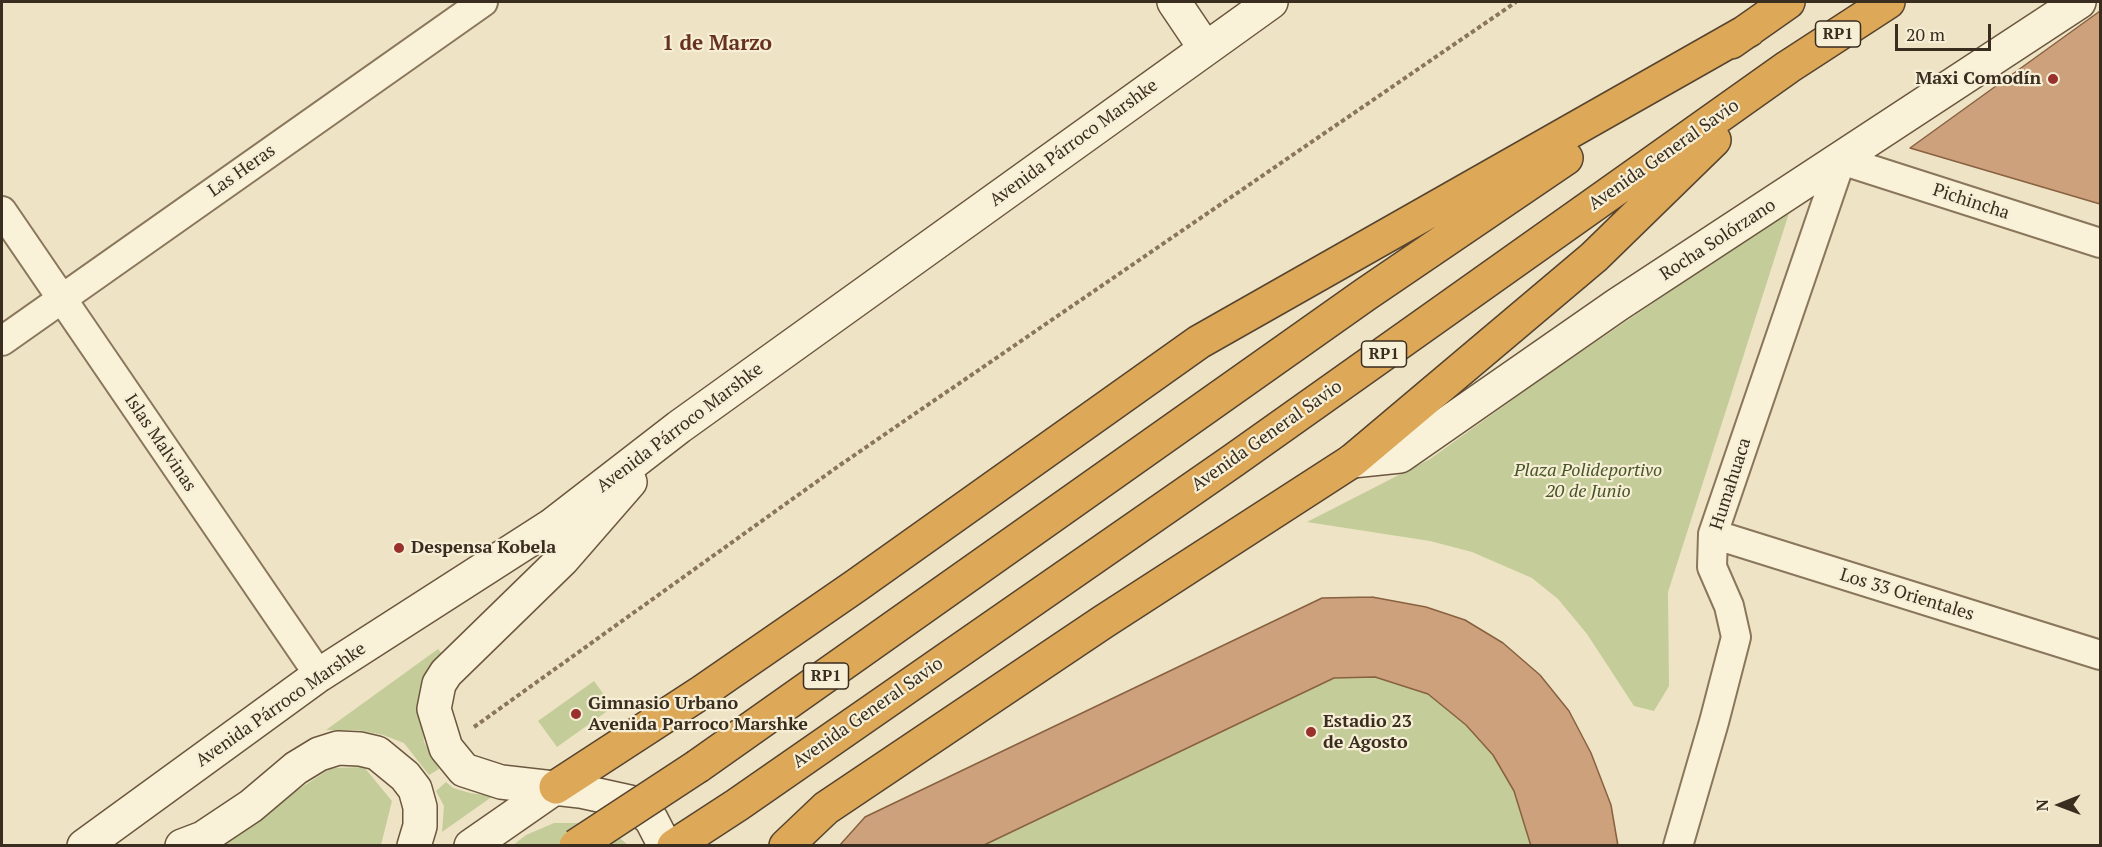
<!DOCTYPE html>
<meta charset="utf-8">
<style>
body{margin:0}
#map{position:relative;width:2102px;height:847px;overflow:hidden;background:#eee4c5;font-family:"PT Serif",serif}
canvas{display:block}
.frame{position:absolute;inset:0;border:3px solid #392d1f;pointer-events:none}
.north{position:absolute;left:2030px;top:775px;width:60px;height:60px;-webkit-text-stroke:4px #f6eed5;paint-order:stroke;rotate:269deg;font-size:16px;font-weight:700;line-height:24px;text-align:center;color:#392d1f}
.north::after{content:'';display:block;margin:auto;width:21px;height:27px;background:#392d1f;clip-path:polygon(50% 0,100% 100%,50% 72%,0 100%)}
.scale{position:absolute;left:1895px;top:24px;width:96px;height:27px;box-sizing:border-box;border:3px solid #392d1f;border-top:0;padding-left:8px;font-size:18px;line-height:21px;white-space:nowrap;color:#392d1f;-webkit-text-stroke:4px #f6eed5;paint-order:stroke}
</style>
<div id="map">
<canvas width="2102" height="847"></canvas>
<div class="frame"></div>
<div class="north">N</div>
<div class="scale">20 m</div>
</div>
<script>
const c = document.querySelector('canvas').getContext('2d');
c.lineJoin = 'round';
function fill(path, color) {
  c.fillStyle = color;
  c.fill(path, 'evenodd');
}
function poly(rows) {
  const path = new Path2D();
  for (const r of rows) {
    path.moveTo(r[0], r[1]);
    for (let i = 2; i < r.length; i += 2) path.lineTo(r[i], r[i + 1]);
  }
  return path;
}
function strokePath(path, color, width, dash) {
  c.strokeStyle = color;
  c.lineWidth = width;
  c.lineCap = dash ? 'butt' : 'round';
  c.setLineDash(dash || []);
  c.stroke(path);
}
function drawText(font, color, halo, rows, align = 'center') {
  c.font = font + ' "PT Serif",serif';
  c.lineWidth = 4.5;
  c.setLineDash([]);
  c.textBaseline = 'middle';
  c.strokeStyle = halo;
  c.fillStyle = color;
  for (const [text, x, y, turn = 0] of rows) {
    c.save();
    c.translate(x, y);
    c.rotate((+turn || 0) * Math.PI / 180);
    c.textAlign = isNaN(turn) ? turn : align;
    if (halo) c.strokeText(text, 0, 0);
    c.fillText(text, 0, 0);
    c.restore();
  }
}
const green = poly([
 [1790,210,1668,592,1669,686,1654,711,1634,706,1587,634,1558,599,1532,578,1472,552,1430,541,1307,522,1430,459,1547,375],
 [1372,597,1426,607,1465,620,1503,643,1540,675,1569,711,1591,753,1611,805,1618,845,839,846,865,817,1322,598],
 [438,649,443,655,420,706,424,742,439,769,429,775,404,743,383,735,358,730,326,730],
 [594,681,613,707,557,747,538,721],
 [364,767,392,801,381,845,213,846,331,768],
 [446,782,453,788,470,793,493,796,442,832,444,806,436,791],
 [554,823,585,823,614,833,628,845,512,846,526,835]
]);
const building = poly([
 [2100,11,2100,204,1910,148,2100,11],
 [1372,597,1426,607,1465,620,1503,643,1540,675,1569,711,1591,753,1611,805,1618,846,1531,846,1514,791,1493,755,1466,725,1428,694,1375,677,1334,678,982,846,839,846,865,817,1322,598,1372,597]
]);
const path = poly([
 [474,727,840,465,1516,2]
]);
const street = poly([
 [2,211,319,675],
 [2,341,483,2],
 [1713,534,2100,655],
 [1678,846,1714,722,1736,637,1729,606,1712,567,1713,534,1841,160,2100,243]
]);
const secondary = poly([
 [1174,2,1205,48],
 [1352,461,1400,456,1617,305,2079,2],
 [630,482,563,559,446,673,439,684,434,709,446,748,464,770,501,782,580,791,630,802,651,819,665,846],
 [84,846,319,675,551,526,679,427,1271,2],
 [182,846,203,838,251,806,296,768,319,754,338,748,360,749,377,753,405,776,415,789,420,807,420,826,414,846],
 [471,846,556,787]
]);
const highway = poly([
 [1731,42,1788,2],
 [698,766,1366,294,1566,158],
 [556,787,702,692,857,585,1199,342,1749,30],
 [674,846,737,805,1234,460,1788,67,1888,2],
 [786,846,826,808,1103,622,1352,461,1594,257,1714,140]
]);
const highwayBridge = poly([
 [576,846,698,766]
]);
const markers = [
 [2053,79,6,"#98302b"],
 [399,548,6,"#98302b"],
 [576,714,6,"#98302b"],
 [1311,732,6,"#98302b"]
];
const shields = [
 [1838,34,45],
 [1384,354,45],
 [826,676,45]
];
const shieldNames = [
 ["RP1",1838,34],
 ["RP1",1384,354],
 ["RP1",826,676]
];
const poiNames = [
 ["Maxi Comodín",2041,79,"right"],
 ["Despensa Kobela",411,548],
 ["Gimnasio Urbano",588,704],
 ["Avenida Parroco Marshke",588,725],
 ["Estadio 23",1323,722],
 ["de Agosto",1323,743]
];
const streetNames = [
 ["Avenida Párroco Marshke",1074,143,-36],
 ["Avenida General Savio",1664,155,-35],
 ["Las Heras",242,171,-35],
 ["Pichincha",1971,202,18],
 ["Rocha Solórzano",1718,240,-33],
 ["Avenida Párroco Marshke",680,428,-37],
 ["Avenida General Savio",1267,436,-35],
 ["Islas Malvinas",160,443,56],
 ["Humahuaca",1731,484,-72],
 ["Los 33 Orientales",1907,595,17],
 ["Avenida Párroco Marshke",281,705,-35],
 ["Avenida General Savio",868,713,-35]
];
const parkNames = [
 ["Plaza Polideportivo",1588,471],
 ["20 de Junio",1588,492]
];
const quarterNames = [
 ["1 de Marzo",717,44]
];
fill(green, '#c4cc99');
fill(building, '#cca17b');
strokePath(building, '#886141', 1.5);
strokePath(street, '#89765b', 32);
strokePath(secondary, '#6b573e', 36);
strokePath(highway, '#57442f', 36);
strokePath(path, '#89765b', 4, [4.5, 3]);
strokePath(street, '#f9f1d8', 28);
strokePath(secondary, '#f9f1d8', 33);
strokePath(highway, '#dda857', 33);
strokePath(highwayBridge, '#57442f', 36, []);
strokePath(highwayBridge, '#dda857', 33);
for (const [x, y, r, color] of markers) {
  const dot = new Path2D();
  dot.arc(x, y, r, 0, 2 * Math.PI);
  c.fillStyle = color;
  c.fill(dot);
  strokePath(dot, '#f6eed5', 2);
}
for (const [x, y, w] of shields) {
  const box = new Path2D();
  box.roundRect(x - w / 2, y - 13, w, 26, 4.5);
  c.fillStyle = '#f6eed5';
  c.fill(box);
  strokePath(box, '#392d1f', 1.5);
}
drawText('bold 16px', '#392d1f', null, shieldNames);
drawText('bold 18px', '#392d1f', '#f6eed5', poiNames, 'left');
drawText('18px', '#392d1f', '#f6eed5', streetNames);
drawText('italic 18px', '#475626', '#f6eed5', parkNames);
drawText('bold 21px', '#66311e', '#f6eed5', quarterNames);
</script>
